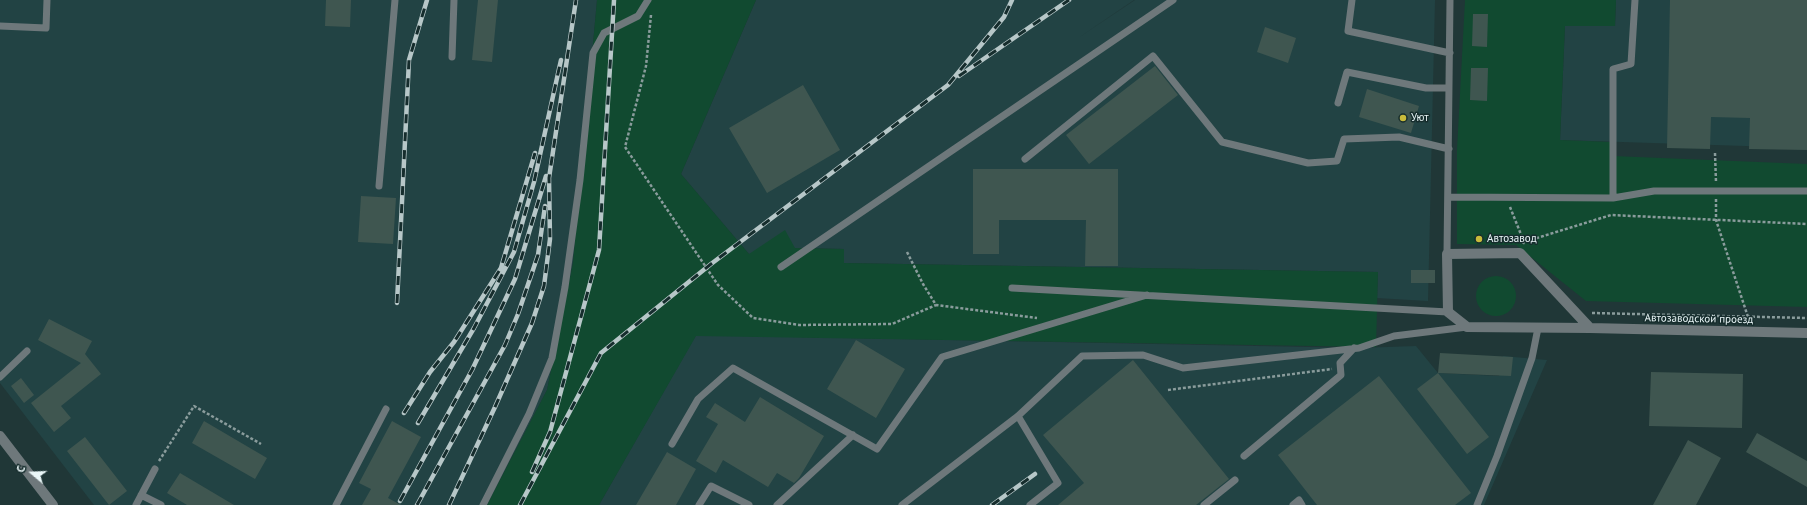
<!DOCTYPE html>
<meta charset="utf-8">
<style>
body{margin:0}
#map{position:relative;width:1807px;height:505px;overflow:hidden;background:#203737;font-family:"PT Sans",sans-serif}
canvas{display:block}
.north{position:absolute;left:12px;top:453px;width:40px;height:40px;-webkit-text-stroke:3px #162d2d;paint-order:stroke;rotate:289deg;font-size:11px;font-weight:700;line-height:16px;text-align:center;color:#eaf7f8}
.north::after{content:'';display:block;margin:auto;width:14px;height:18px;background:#eaf7f8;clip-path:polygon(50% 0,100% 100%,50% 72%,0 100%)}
</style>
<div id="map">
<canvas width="1807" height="505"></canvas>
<div class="north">С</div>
</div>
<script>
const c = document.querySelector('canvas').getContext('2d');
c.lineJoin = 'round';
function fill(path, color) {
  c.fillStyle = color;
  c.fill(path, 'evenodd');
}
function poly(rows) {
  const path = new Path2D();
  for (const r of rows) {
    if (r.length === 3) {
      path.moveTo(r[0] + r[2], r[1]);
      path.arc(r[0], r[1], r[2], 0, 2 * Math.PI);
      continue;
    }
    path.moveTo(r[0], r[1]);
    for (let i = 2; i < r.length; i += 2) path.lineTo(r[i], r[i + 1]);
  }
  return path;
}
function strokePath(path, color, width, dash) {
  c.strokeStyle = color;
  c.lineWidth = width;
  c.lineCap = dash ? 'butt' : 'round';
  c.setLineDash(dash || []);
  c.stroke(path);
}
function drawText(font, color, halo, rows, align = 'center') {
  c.font = font + ' "PT Sans",sans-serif';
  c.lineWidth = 3;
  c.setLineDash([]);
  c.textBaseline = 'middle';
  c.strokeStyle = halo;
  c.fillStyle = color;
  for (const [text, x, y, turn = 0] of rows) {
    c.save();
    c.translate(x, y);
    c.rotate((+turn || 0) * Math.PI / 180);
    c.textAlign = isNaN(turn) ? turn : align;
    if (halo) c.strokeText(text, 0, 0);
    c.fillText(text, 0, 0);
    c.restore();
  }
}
const built = poly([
 [0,0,597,0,573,263,547,390,487,505,94,505,0,383],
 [756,0,1134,0,1078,38,1135,0,1435,0,1428,301,1377,298,1378,272,844,263,844,249,795,248,749,254,681,174],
 [1616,0,1807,0,1807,148,1560,140,1565,26,1615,26],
 [696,335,1359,348,1416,346,1438,373,1499,376,1503,356,1547,360,1484,505,599,505]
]);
const green = poly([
 [597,0,756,0,681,174,749,254,785,230,795,248,844,249,844,263,1378,272,1376,347,696,336,599,505,487,505,547,390,573,263],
 [1465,0,1616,0,1615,26,1565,26,1560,140,1612,142,1613,156,1807,164,1807,307,1586,301,1516,245,1457,244,1457,150],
 [1496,296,20]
]);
const building = poly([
 [326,0,351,0,350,27,325,26],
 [478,0,498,0,492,62,472,60],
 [1670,0,1807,0,1807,150,1749,149,1750,118,1711,117,1710,149,1667,148],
 [1473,14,1488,14,1487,47,1472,46],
 [1265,27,1296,38,1288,63,1257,52],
 [1155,66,1178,95,1089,164,1066,135],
 [1471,68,1488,68,1487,101,1470,100],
 [803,85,840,150,767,193,729,128],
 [1367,89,1419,106,1411,133,1359,117],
 [973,169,1118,169,1118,266,1085,266,1086,220,999,220,999,254,973,254],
 [361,196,396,198,393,244,358,242],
 [1411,270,1435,270,1435,283,1411,283],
 [49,319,92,341,85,354,101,374,61,406,71,418,54,432,31,403,81,363,38,340],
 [856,340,905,369,876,418,827,389],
 [1440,353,1513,357,1511,376,1438,373],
 [1133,360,1229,479,1196,505,1058,505,1084,483,1043,435],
 [1651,372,1743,374,1742,428,1649,426],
 [1438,373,1489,437,1467,454,1417,389],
 [1379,376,1471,493,1455,505,1317,505,1278,455],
 [21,378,34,395,24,403,11,386],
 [760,397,824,436,799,478,794,483,777,473,768,487,723,460,716,473,696,461,718,424,706,417,715,403,745,422],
 [204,421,267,458,255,479,192,443],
 [392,421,421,437,388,498,401,505,362,505,371,489,359,483],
 [1757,433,1807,461,1807,487,1746,452],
 [85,437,127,491,109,505,67,451],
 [1688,440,1721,458,1696,505,1653,505],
 [667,452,696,469,676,505,636,505],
 [180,473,234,505,187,505,167,493]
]);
const path = poly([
 [651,15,646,66,625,147,718,285,753,318,799,325,892,324,936,305],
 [1715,153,1716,182],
 [1716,199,1716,220,1748,317],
 [1510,207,1524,242],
 [1523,244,1524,242,1611,215,1807,224],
 [907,252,923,284,936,305,1037,318],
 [1592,313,1807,318],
 [1168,390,1332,369],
 [159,461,194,406,261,444]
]);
const lane = poly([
 [1352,0,1348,31,1450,53],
 [0,26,46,28,47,0],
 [452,57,454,0],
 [1338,103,1347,72,1426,88,1449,88],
 [1025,159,1153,56,1222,142,1308,163,1337,161,1344,139,1399,137,1449,149],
 [379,186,395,0],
 [1449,197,1613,198,1654,191,1807,191],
 [1613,198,1613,69,1631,64,1635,0],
 [1447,254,1450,0],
 [781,267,1173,0],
 [1012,288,1448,312],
 [0,377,27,351],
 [1018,416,1058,483,1030,505],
 [672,444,698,399,733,368,877,449,942,357,1147,295],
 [1244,456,1341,375,1340,363,1354,348],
 [141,495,161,505],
 [136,505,155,469],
 [336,505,386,409],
 [483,505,529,414,552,358,565,287,580,180,593,53,604,33,638,16,648,0],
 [699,505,711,486,749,505],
 [777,505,853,435],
 [902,505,1018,416,1082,356,1143,355,1183,368,1359,348,1394,336,1467,327],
 [1204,505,1235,480],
 [1293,505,1299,500,1302,505],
 [1477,505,1497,456,1532,358,1538,328]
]);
const street = poly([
 [1590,328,1520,253,1447,254,1448,312,1467,327,1590,328,1807,333],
 [0,436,53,505]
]);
const rail = poly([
 [959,76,1069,0],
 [397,303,409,60,427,0],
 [404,413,430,372,454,342,501,268,535,153],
 [418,423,474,328,514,252,534,182,561,60],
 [532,472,550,432,599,250,614,0],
 [400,501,472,370,515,279,546,176],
 [417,505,505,345,518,314,538,255,545,206],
 [449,505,495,407,532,323,544,286,550,239,549,178,576,0],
 [520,505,601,353,711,264,948,85,1004,17,1012,0],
 [992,505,1035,474]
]);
const markers = [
 [1403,118,4,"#c9bb3b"],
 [1479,239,4,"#c9bb3b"]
];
const poiNames = [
 ["Уют",1411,118],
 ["Автозавод",1487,239]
];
const streetNames = [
 ["Автозаводской проезд",1699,319,1]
];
fill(built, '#224344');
fill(green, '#114a30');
fill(building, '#3f5650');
strokePath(path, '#8a9c9c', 2.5, [3, 2]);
strokePath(lane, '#6e787b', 7);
strokePath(street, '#6e787b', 10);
strokePath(rail, '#b7c7c8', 4.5);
strokePath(rail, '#162d2d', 3, [9]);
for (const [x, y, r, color] of markers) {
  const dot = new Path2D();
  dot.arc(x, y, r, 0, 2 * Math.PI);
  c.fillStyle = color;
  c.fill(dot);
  strokePath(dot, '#162d2d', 1.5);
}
drawText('11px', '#eaf7f8', '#162d2d', poiNames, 'left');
drawText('11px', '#eaf7f8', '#162d2d', streetNames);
</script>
